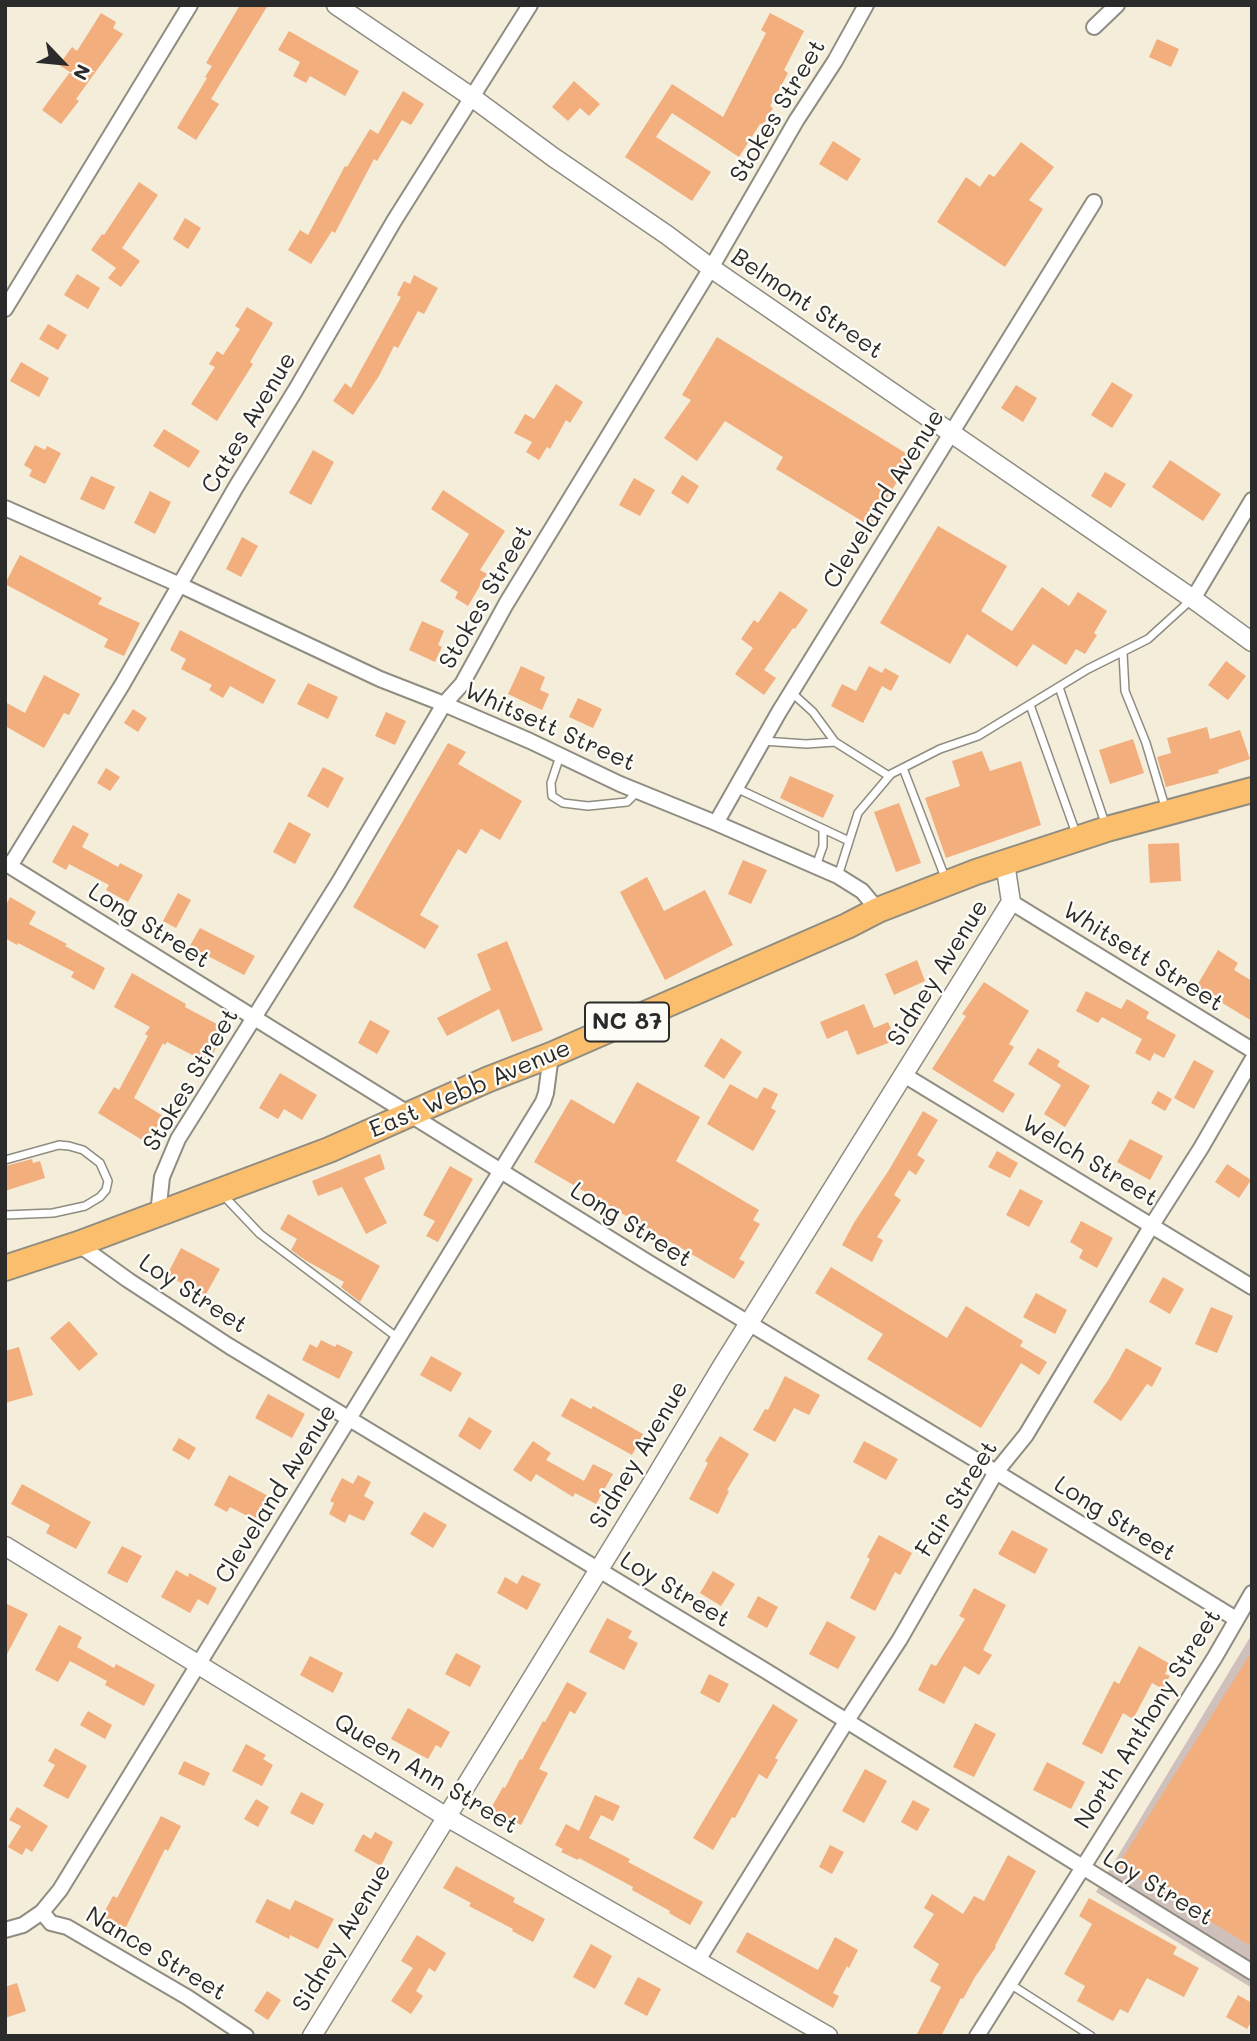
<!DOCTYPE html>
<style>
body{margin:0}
#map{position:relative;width:1257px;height:2041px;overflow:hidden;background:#f3edd9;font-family:Mali,sans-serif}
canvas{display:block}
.frame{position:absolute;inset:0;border:7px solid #2b2b2b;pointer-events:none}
.north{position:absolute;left:28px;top:28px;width:70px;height:70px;-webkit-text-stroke:5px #fdfcf7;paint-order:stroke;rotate:116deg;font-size:19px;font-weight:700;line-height:28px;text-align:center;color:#2b2b2b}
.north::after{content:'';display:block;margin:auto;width:24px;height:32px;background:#2b2b2b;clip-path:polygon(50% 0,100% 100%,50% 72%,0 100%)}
</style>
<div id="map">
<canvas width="1257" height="2041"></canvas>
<div class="frame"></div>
<div class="north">N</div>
</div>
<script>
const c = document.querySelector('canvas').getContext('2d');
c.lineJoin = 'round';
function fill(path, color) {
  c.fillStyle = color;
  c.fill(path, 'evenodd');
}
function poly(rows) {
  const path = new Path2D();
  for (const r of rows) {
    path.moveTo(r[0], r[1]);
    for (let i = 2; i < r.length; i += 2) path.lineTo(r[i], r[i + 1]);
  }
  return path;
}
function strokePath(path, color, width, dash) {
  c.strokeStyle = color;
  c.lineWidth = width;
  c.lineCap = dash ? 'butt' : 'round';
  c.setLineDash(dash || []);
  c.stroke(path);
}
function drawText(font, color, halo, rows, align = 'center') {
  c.font = font + ' Mali,sans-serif';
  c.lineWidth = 5;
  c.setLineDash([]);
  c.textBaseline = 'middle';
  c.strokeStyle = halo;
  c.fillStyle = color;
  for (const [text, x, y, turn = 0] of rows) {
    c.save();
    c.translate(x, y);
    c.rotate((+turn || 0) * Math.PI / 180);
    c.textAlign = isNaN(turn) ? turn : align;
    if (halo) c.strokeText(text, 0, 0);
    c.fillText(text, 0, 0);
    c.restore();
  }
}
const industrial = poly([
 [1252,1634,1252,1988,1096,1892]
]);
const building = poly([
 [240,5,268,5,211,99,219,104,196,140,177,128,207,78,205,77,212,66,206,63],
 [101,13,116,22,113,28,123,34,76,99,79,101,61,124,42,110,70,72,59,65,72,47,77,51],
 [770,13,804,31,784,70,788,73,770,106,773,108,763,126,760,124,739,157,672,113,656,137,711,172,692,201,625,157,672,84,723,117,766,33,761,30],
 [289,31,359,71,345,96,310,76,306,83,293,76,300,62,278,50],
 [1157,39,1179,49,1171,67,1149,57],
 [574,81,600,104,589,116,580,108,568,121,552,107],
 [403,91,424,104,411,125,402,120,377,161,374,159,335,233,332,231,311,264,288,250,300,230,308,235,345,166,347,167,370,129,378,134],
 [833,141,861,159,847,181,819,164],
 [1021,142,1054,167,1029,200,1043,209,1005,267,937,222,966,177,980,187,989,174,994,177],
 [139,182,158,195,122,248,140,261,121,287,108,278,116,268,91,250,102,234,104,235],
 [185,218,201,228,188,249,173,239],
 [77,274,100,288,88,309,64,295],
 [414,275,438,288,424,314,418,311,398,348,394,346,379,376,353,415,333,401,345,383,351,388,401,297,397,295,404,281,410,284],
 [247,307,273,323,250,362,253,364,217,421,191,404,215,367,209,364,217,351,223,355,240,329,235,326],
 [48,324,67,335,58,350,39,339],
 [717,337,912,457,870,526,776,469,783,457,725,421,697,461,664,438,691,400,682,395],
 [21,362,49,378,39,397,10,381],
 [1112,382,1133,395,1112,428,1091,415],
 [556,384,583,402,570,423,566,420,550,449,547,447,539,460,526,452,532,442,514,433,525,414,534,419],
 [1016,385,1037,398,1023,422,1001,408],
 [164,429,200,451,189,468,153,446],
 [35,445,45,450,47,446,61,453,45,484,29,476,32,470,24,465],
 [313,450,334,462,311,505,289,493],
 [1170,460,1221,494,1203,521,1152,487],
 [1105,472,1126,484,1111,508,1091,496],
 [682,475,699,486,688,504,671,493],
 [91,476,115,487,104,510,80,499],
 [634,478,655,490,640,516,619,505],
 [443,490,505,531,480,570,487,574,468,606,455,598,458,592,440,581,469,534,431,509],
 [150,491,171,502,155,534,134,523],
 [938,526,1007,566,981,611,1012,631,1042,587,1069,606,1078,592,1107,611,1094,633,1097,635,1085,654,1076,649,1066,665,1033,644,1017,667,967,634,950,664,880,623],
 [242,537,258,546,241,577,226,569],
 [20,555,102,598,98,604,140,623,124,656,104,647,108,639,5,584],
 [780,591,808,610,795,629,793,628,764,670,776,678,764,695,735,674,753,648,741,639,754,620,758,623],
 [422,621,444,631,438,645,442,647,435,662,409,650],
 [180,630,276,680,263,704,230,686,223,698,209,690,212,685,181,669,186,659,170,650],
 [1226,661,1246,676,1228,700,1208,685],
 [521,666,545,677,540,690,549,694,542,710,508,694],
 [869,666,882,673,885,668,899,676,891,691,882,686,863,723,831,706,842,684,856,691],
 [44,675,80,694,69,715,64,713,44,748,5,726,5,702,25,713],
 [308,683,338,697,328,719,297,704],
 [578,698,602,709,593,728,569,717],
 [133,709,147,718,138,732,124,723],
 [386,712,406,721,395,745,375,736],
 [1207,727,1210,739,1240,730,1250,759,1218,770,1219,773,1166,787,1157,757,1171,753,1167,738],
 [1133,739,1144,773,1110,784,1099,750],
 [448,743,466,752,458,764,522,801,500,840,481,829,466,854,458,849,420,915,439,926,425,949,353,907],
 [982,751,990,771,1021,761,1041,825,946,858,925,798,960,786,952,761],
 [323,767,344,778,328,808,307,796],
 [106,768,120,777,110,791,97,783],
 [790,776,834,795,823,818,780,798],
 [899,803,921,863,896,872,874,812],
 [289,822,311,834,295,864,273,852],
 [73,825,89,834,82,847,118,867,120,863,143,875,128,902,106,890,109,885,69,864,66,870,52,862],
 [1179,843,1181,881,1150,883,1148,844],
 [743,860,767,870,751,904,728,894],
 [647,877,664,911,705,890,733,945,665,980,620,892],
 [178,893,191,900,176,928,163,921],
 [10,897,36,912,29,924,67,944,65,946,105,968,94,990,71,977,74,972,18,943,17,945,5,938,5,907],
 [200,928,255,956,244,975,208,956,206,959,188,949],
 [507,941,543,1030,512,1042,499,1009,447,1036,437,1018,491,990,477,954],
 [1218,950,1238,963,1234,970,1252,981,1252,1021,1196,987],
 [917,960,925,981,894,995,885,974],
 [132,973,186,1004,185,1007,226,1029,208,1063,167,1042,165,1045,163,1043,134,1098,163,1116,147,1143,98,1113,114,1087,119,1090,148,1036,145,1034,150,1027,114,1007],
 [984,982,1029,1011,1009,1044,1014,1047,993,1081,1015,1094,1003,1113,932,1069,966,1016,962,1014],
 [1086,991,1121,1009,1127,999,1149,1012,1146,1018,1176,1035,1164,1058,1154,1053,1150,1061,1135,1053,1142,1039,1102,1017,1098,1023,1076,1011],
 [864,1004,874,1028,888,1022,896,1040,857,1055,847,1030,827,1039,820,1022],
 [370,1020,390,1031,377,1054,358,1043],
 [721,1038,742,1052,724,1079,704,1066],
 [1038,1048,1060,1061,1057,1066,1090,1086,1065,1127,1044,1114,1061,1085,1028,1064],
 [1194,1060,1214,1071,1194,1109,1174,1098],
 [280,1073,317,1095,302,1120,284,1109,278,1119,259,1108],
 [637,1082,700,1117,676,1161,759,1210,753,1220,760,1224,739,1259,745,1262,734,1279,534,1162,571,1099,614,1124],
 [730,1084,757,1099,764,1087,778,1094,771,1108,776,1111,753,1151,707,1124],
 [1158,1091,1172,1099,1165,1111,1151,1103],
 [923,1111,938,1120,917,1155,925,1160,916,1175,909,1170,894,1195,901,1200,877,1237,883,1240,872,1262,842,1245,855,1221,889,1170],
 [1130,1139,1163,1156,1150,1180,1117,1162],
 [997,1151,1018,1163,1010,1178,988,1167],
 [380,1154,385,1169,364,1178,387,1223,366,1234,342,1187,318,1196,312,1181],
 [32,1159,33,1163,40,1161,45,1178,5,1191,5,1166],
 [1227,1164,1251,1180,1239,1198,1215,1182],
 [450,1166,473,1179,438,1242,426,1236,435,1221,423,1215],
 [1020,1189,1043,1201,1029,1227,1006,1215],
 [288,1214,380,1266,360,1302,341,1287,344,1282,305,1260,291,1250,297,1239,280,1229],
 [1081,1221,1113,1238,1097,1268,1079,1258,1083,1250,1070,1242],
 [181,1248,220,1269,205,1296,167,1275],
 [831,1267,947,1338,966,1306,1023,1341,1020,1346,1047,1362,1039,1375,1021,1363,981,1428,867,1359,883,1334,815,1293],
 [1163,1277,1184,1289,1170,1314,1149,1302],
 [1036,1293,1067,1310,1055,1334,1023,1317],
 [1211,1307,1233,1316,1217,1353,1195,1344],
 [69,1321,98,1354,79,1371,50,1338],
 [321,1340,335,1347,337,1344,353,1352,339,1379,302,1360,310,1344,317,1348],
 [19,1347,33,1395,5,1403,5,1351],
 [1126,1348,1162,1368,1152,1387,1147,1384,1121,1421,1093,1402,1109,1379],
 [431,1356,462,1373,451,1392,420,1375],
 [785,1376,820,1395,809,1415,794,1408,775,1442,753,1430,765,1409,768,1410],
 [268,1394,305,1414,292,1438,255,1418],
 [571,1398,591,1409,593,1406,643,1434,632,1455,561,1416],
 [469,1417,492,1431,480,1450,458,1436],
 [720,1436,749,1454,727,1490,729,1491,718,1514,689,1499,708,1463,705,1461],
 [179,1438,196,1448,189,1460,172,1450],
 [533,1441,551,1453,546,1460,584,1481,593,1464,613,1474,596,1504,575,1493,573,1497,536,1474,531,1482,513,1470],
 [864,1441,898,1459,886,1480,853,1462],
 [229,1475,270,1497,257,1521,230,1507,227,1512,214,1505],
 [358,1475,371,1482,364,1496,374,1502,364,1521,349,1514,345,1523,329,1514,334,1503,330,1501,342,1478,353,1484],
 [22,1484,91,1522,76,1549,46,1533,50,1525,11,1504],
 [424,1512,447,1525,433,1548,410,1534],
 [1012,1530,1048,1549,1035,1574,998,1554],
 [879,1535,912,1553,900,1575,895,1572,875,1611,850,1598,870,1559,867,1557],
 [122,1546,142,1556,127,1583,107,1573],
 [176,1570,188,1577,189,1573,217,1588,208,1605,198,1599,190,1613,161,1597],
 [713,1571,735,1584,721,1606,700,1593],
 [522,1575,541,1584,527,1610,497,1593,505,1577,517,1584],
 [974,1588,1006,1605,983,1650,992,1655,979,1675,964,1666,944,1704,918,1690,931,1664,936,1666,965,1619,959,1616],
 [758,1596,778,1607,767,1628,747,1617],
 [5,1603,28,1614,5,1658],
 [607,1618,632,1631,628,1638,638,1643,624,1670,589,1652],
 [827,1621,856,1637,838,1669,809,1654],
 [59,1625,82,1637,77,1647,114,1668,116,1664,155,1685,144,1706,105,1685,107,1681,70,1661,58,1682,35,1670],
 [1139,1646,1170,1664,1165,1674,1170,1676,1163,1689,1152,1683,1133,1719,1123,1713,1102,1754,1082,1744,1114,1681,1119,1684],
 [1252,1651,1252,1947,1118,1865],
 [456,1653,481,1666,470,1687,445,1674],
 [310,1656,343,1673,333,1693,300,1675],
 [709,1674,729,1684,719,1703,700,1693],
 [567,1682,587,1693,575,1714,570,1711,539,1769,548,1773,521,1825,490,1810,503,1787,505,1788,520,1759,522,1760,543,1721,545,1722],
 [773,1704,798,1720,775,1758,778,1760,767,1779,759,1774,735,1818,732,1817,713,1850,693,1838],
 [408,1708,450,1732,441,1748,436,1745,428,1759,391,1739],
 [88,1711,112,1725,105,1739,80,1725],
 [975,1723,996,1734,974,1777,953,1767],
 [246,1744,266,1755,263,1759,273,1765,262,1786,232,1771],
 [55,1748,87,1766,68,1799,43,1786,55,1765,48,1761],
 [184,1761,210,1773,204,1786,178,1774],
 [1047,1762,1085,1782,1071,1809,1033,1790],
 [865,1769,887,1781,864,1823,842,1811],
 [301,1792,324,1804,313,1825,290,1813],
 [595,1795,620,1806,613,1821,601,1815,589,1838,630,1859,628,1862,703,1902,690,1925,669,1913,670,1911,632,1890,633,1887,579,1858,578,1860,561,1852,563,1849,555,1845,566,1824,579,1831],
 [256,1799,269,1807,258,1827,244,1819],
 [913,1800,930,1809,917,1831,901,1822],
 [17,1807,48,1826,32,1852,26,1848,22,1855,8,1847,21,1826,9,1820],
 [161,1816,181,1826,168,1851,165,1849,124,1931,101,1918,113,1896,117,1898],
 [375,1832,393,1842,381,1866,354,1851,363,1834,371,1839],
 [830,1845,844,1852,832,1874,819,1867],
 [1008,1855,1036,1871,995,1946,996,1947,975,1977,963,1999,961,1998,941,2036,916,2036,941,1987,930,1981,939,1964,913,1947,934,1914,924,1908,932,1894,963,1914,974,1896,984,1901],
 [456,1866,515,1898,513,1902,545,1919,533,1942,512,1931,513,1929,469,1906,471,1903,443,1888],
 [1089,1898,1177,1947,1173,1954,1199,1968,1184,1997,1147,1978,1128,2013,1120,2009,1113,2021,1077,2001,1085,1986,1064,1974,1092,1924,1079,1916],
 [267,1899,290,1910,295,1900,334,1919,318,1949,290,1935,289,1939,255,1922],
 [747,1932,818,1970,835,1937,858,1950,849,1968,847,1966,833,1993,839,1996,833,2008,736,1952],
 [417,1935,446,1953,435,1972,429,1968,416,1991,423,1996,411,2014,391,2001,413,1968,401,1961],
 [591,1944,612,1956,595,1989,573,1977],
 [638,1977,661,1989,647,2016,624,2004],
 [17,1983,26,2011,5,2018,5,1987],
 [267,1991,281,2000,268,2020,254,2011],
 [1238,1995,1252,2003,1252,2020,1247,2029,1226,2017]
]);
const service = poly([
 [1123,653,1125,691,1146,743,1166,810],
 [1059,687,1106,826],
 [791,692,813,712,835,742,889,776],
 [1030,705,1077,836],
 [763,741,806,744,835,742],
 [560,756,551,783,552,796,563,803,588,806,627,802,638,791],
 [903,768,946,880],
 [736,788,849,841],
 [816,866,823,846,823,829],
 [838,876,858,813,891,774,940,749,978,736,1088,669,1148,639,1192,599],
 [5,1160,59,1145,69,1146,83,1150,100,1163,108,1181,106,1190,100,1197,85,1206,53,1213,5,1215],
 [223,1195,260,1234,398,1338],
 [1010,1984,1091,2036]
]);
const minor = poly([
 [1094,27,1117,5],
 [5,309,190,5],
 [5,508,180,585,380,679,444,704,530,741,620,784,716,823,838,876,862,891,878,910],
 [1193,599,1252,500],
 [716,823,779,712,1094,202],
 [5,863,649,1263,996,1472,1236,1619],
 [10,866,122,685,236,487,295,391,394,221,530,5],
 [1011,902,1252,1050],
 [904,1075,1252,1287],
 [158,1214,162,1177,178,1139,339,882,444,704,462,684,506,604,711,268,796,121,835,61,866,5],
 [78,1244,128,1280,229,1346,766,1671,1252,1972],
 [42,1912,51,1923,67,1927,187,1997,246,2036],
 [5,1930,23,1925,42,1912,60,1890,543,1102,546,1093,551,1055],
 [698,1960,846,1722,900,1639,996,1472,1026,1435,1152,1225,1201,1148,1252,1060],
 [977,2036,1215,1657,1252,1593]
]);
const tertiary = poly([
 [336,5,473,98,553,157,667,235,711,268,1193,599,1252,642],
 [5,1546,445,1816,828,2036],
 [312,2036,649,1488,721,1368,1011,902,1005,863]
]);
const trunk = poly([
 [5,1268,78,1244,329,1150,489,1079,551,1055,847,926,878,910,976,872,1107,829,1252,790]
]);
const shields = [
 [627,1022,84]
];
const shieldNames = [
 ["NC 87",627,1022]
];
const streetNames = [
 ["Stokes Street",778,111,-59],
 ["Belmont Street",807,304,34],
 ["Cates Avenue",249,423,-59],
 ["Cleveland Avenue",884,499,-58],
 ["Stokes Street",486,597,-60],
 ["Whitsett Street",550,727,24],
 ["Long Street",149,926,32],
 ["Whitsett Street",1143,957,32],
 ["Sidney Avenue",938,973,-58],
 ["Stokes Street",191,1080,-59],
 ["East Webb Avenue",470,1089,-23],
 ["Welch Street",1090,1161,31],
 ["Long Street",631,1225,32],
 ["Loy Street",193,1294,33],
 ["Sidney Avenue",639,1455,-59],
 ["Cleveland Avenue",276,1494,-58],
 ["Fair Street",957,1499,-58],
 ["Long Street",1115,1519,32],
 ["Loy Street",675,1590,31],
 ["North Anthony Street",1148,1719,-58],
 ["Queen Ann Street",426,1774,31],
 ["Loy Street",1158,1888,31],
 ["Sidney Avenue",342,1938,-59],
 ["Nance Street",156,1954,31]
];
fill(industrial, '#cfc0bb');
fill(building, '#f3ae7e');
strokePath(service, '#8f8c82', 10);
strokePath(minor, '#8f8c82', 18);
strokePath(tertiary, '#8f8c82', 21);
strokePath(trunk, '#8f8c82', 28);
strokePath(service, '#fff', 7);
strokePath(minor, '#fff', 14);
strokePath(tertiary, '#fff', 18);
strokePath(trunk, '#fabe6d', 24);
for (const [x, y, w] of shields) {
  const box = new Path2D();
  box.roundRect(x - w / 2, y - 19.5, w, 39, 5);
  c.fillStyle = '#fdfcf7';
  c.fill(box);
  strokePath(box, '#2b2b2b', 2);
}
drawText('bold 23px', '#2b2b2b', null, shieldNames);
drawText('24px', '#2b2b2b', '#fdfcf7', streetNames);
</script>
